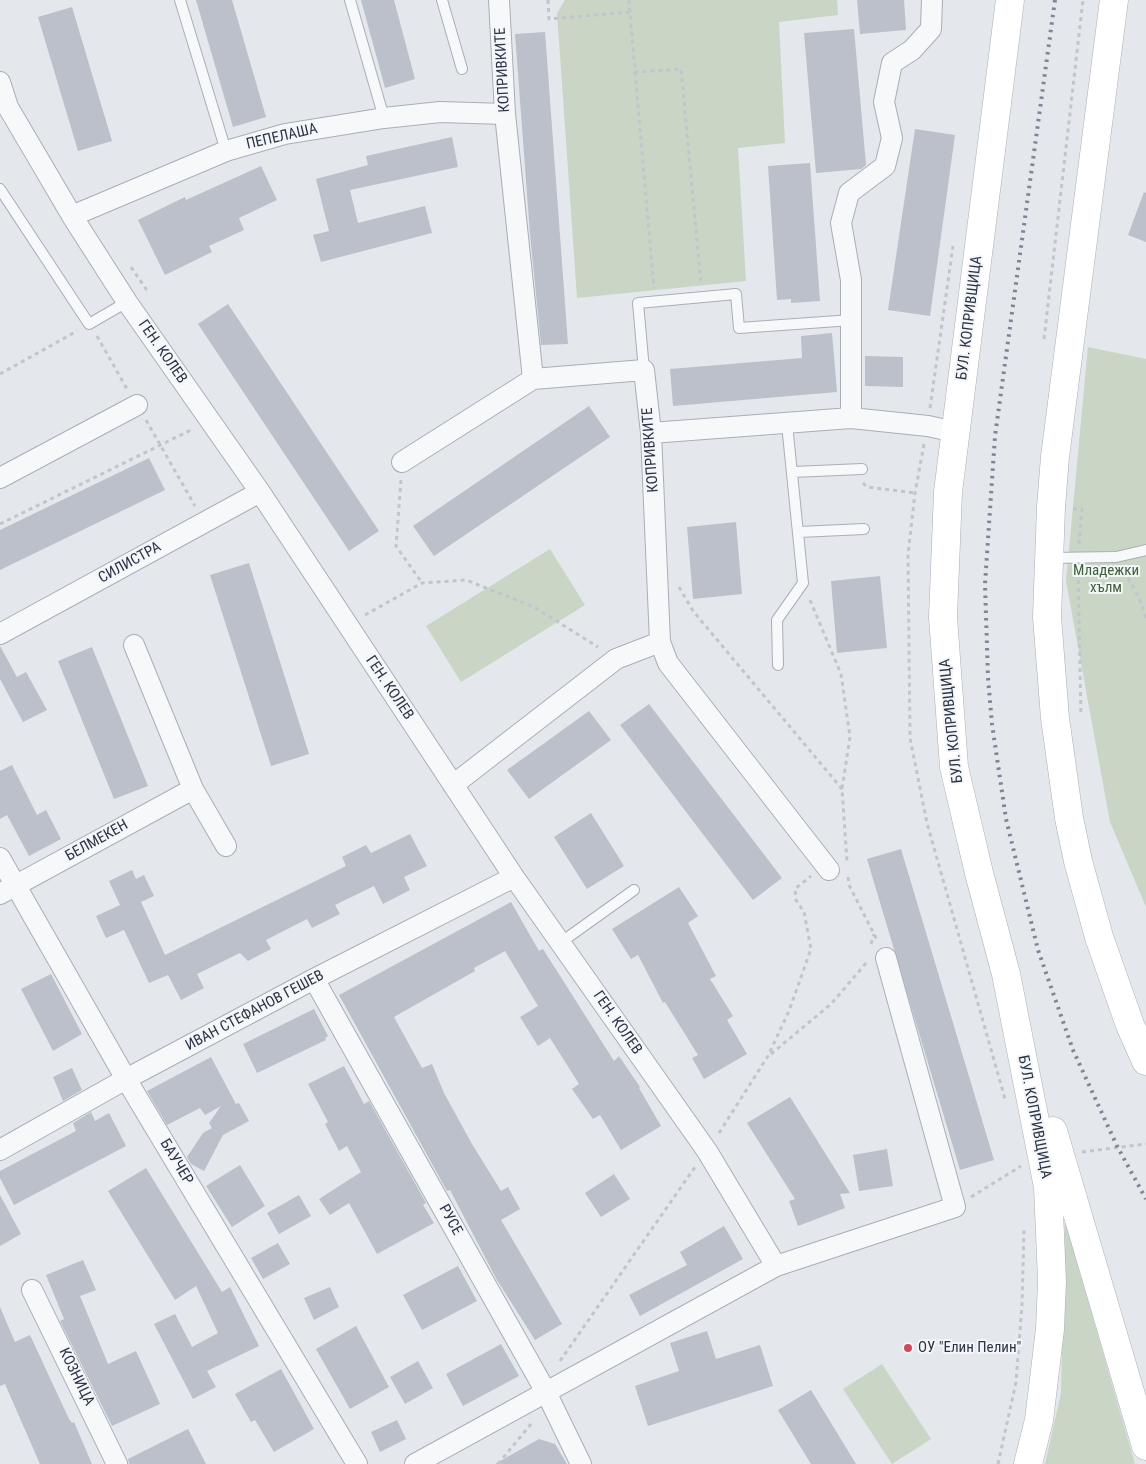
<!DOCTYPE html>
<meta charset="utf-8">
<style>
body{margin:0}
canvas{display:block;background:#e4e7ec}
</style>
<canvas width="1146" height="1464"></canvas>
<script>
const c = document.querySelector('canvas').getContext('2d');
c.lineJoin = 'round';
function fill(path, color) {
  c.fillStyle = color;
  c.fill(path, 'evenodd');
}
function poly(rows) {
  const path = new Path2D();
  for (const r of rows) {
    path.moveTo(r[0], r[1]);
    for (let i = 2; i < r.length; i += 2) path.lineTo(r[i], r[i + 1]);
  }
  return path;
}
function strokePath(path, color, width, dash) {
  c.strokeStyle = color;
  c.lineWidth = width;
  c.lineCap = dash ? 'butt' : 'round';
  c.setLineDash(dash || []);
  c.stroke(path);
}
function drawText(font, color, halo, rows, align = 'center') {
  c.font = font + ' "Roboto Condensed",sans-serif';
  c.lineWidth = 4;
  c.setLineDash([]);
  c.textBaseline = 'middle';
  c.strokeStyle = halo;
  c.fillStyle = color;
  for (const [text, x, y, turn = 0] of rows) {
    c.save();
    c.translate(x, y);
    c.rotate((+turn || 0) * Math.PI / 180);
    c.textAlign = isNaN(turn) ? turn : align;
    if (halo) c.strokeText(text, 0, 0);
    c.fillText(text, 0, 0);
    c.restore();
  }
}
const green = poly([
 [565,0,837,0,838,15,779,22,785,143,738,148,746,281,577,298,557,13],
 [1088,347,1146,359,1146,907,1110,822,1066,581],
 [550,549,585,605,461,682,426,626],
 [1065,1220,1101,1346,1135,1464,1045,1464,1061,1393],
 [882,1364,931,1439,892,1464,843,1389]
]);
const building = poly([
 [196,0,232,0,266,117,233,127],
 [361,0,394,0,415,79,385,88],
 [857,0,904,0,906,30,860,34],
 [72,7,112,141,78,151,38,17],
 [854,29,866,165,861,169,816,173,804,33],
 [545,32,568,344,541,345,530,234,515,34],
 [915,129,955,135,930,316,888,310],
 [452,137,458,167,350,190,358,223,425,206,432,233,321,262,313,235,329,231,316,179,368,165,366,156],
 [810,163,820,301,791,303,791,299,777,300,768,166],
 [261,166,277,200,239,218,244,230,209,246,212,252,165,275,138,220,185,197,186,200],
 [1144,192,1146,193,1146,242,1128,235],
 [228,304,379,531,349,551,198,324],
 [832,333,837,392,673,406,670,369,802,358,801,336],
 [865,356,903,357,903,387,865,386],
 [589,406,610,437,434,556,413,526],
 [149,458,165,490,0,570,0,530],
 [736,522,742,594,693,599,687,527],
 [249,563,309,754,271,766,210,575],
 [880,576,887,648,837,653,831,581],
 [0,646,17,677,26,672,47,710,23,722,0,679],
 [92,647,148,786,114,799,58,661],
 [649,704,782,878,753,900,620,725],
 [589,711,611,740,529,799,507,770],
 [12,765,37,815,46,810,61,839,29,856,7,815,0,819,0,771],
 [591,813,624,866,587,889,554,837],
 [410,834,427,866,404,877,410,890,383,904,374,886,335,905,340,914,312,928,307,919,266,940,271,949,248,961,240,953,197,974,204,988,181,1000,168,975,149,983,124,930,106,938,96,916,120,905,109,881,132,870,136,879,144,875,154,896,141,902,165,955,346,866,342,857,366,845,371,853],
 [901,849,994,1160,960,1170,867,859],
 [679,887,698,916,688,923,716,976,710,979,733,1016,727,1020,747,1054,704,1079,692,1058,698,1055,665,1002,663,1003,638,955,631,959,612,929],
 [511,902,539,951,543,949,614,1061,619,1056,640,1087,639,1088,661,1126,621,1150,600,1115,593,1119,572,1089,579,1084,550,1038,538,1046,520,1017,538,1006,505,951,474,968,475,971,394,1017,422,1068,432,1064,444,1093,472,1144,501,1191,508,1187,520,1209,501,1220,562,1324,535,1340,497,1280,450,1190,447,1191,339,995],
 [51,974,82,1034,53,1051,21,989],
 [314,1009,328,1036,325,1038,326,1040,257,1073,243,1044],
 [211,1057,236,1104,239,1103,249,1121,223,1135,204,1171,191,1164,187,1157,203,1133,212,1128,209,1123,221,1106,205,1115,200,1108,167,1125,147,1091],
 [344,1066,364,1104,369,1101,426,1203,423,1205,434,1223,377,1254,349,1203,330,1215,319,1199,361,1172,347,1146,339,1151,325,1124,328,1122,308,1084],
 [72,1068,82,1090,63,1101,53,1077],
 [790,1097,850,1193,840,1194,845,1208,798,1226,789,1201,795,1199,747,1123],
 [91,1112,95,1121,109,1113,126,1146,14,1205,0,1178,0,1171,76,1131,73,1123],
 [887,1149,893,1186,859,1191,853,1155],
 [240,1165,265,1206,232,1227,206,1186],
 [146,1168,222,1292,230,1287,259,1346,207,1371,216,1387,193,1399,154,1324,175,1314,192,1347,218,1333,196,1286,175,1300,108,1191],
 [614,1174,630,1199,601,1217,585,1193],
 [0,1195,21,1234,0,1246],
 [299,1195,311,1216,279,1234,267,1213],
 [724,1226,743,1259,640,1316,629,1295,687,1265,680,1252],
 [278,1243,290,1264,263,1279,251,1258],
 [83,1260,96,1290,80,1296,108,1364,136,1351,160,1404,112,1426,60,1321,64,1319,46,1275],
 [458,1266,477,1301,422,1330,403,1295],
 [330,1287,339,1307,314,1320,304,1298],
 [0,1307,15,1342,30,1335,69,1419,72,1423,74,1422,92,1464,40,1464,5,1384,0,1386],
 [356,1326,389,1387,350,1409,316,1349],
 [707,1331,716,1359,760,1345,773,1386,648,1426,635,1386,679,1371,670,1343],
 [501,1344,519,1376,463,1406,446,1374],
 [418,1361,433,1388,405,1404,390,1377],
 [281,1369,314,1429,274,1452,255,1420,251,1422,235,1394],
 [811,1390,856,1464,811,1464,778,1410],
 [397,1420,406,1439,380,1452,371,1432],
 [188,1429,206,1464,129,1464,128,1459],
 [539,1439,555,1444,567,1464,495,1464]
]);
const path = poly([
 [548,0,549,19,630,12,635,72,681,69,701,283],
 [629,0,630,12],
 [635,72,654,288],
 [131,267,146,289,144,291],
 [97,336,127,389],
 [1044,339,1083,0],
 [0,374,77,331],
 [930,408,953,246],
 [146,420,195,506],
 [924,444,915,493,908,554,910,738,927,823,1005,1099],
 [401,480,396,546,422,583],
 [863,483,867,487,915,493],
 [1073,509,1082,509,1079,544],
 [0,524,193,429],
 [1124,571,1139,597,1146,619],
 [1078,572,1081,716],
 [679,587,693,611,842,789],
 [810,600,841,674,850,737,842,789,847,861],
 [365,615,422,583,466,580,534,607,598,647],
 [848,877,849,885],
 [849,885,878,942],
 [871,944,874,934],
 [771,1054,831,1004,867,962],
 [719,1133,768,1056,789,1011,811,949,804,912,796,900,795,889,811,876],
 [1082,1152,1146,1144],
 [971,1197,1021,1166],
 [560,1361,695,1167],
 [498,1464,531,1424],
 [998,1464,1016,1382,1022,1305,1024,1230]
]);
const service = poly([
 [180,0,226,151],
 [350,0,384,118],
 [442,0,462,69],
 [0,189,89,324,127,302],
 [644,370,638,303,736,294,739,328,852,320],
 [793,472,862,469],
 [799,532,864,529],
 [1050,558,1116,557,1146,550],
 [778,665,777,620,803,583,787,424],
 [560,943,634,890]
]);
const minor = poly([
 [499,0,505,114,533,379],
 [0,82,8,107,72,216,127,302,260,492,514,877,707,1151,776,1266],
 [72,216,226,151,285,134,384,118,440,112,505,114],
 [851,418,851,280,841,223,849,193,885,166,892,138,884,102,892,63,912,50,931,29,932,0],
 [651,433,851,418,928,426,955,432],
 [402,462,533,379,644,370,651,433,660,642],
 [0,478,137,405],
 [0,634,260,492],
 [134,645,193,789,226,846],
 [453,785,616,659,660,642,668,663,829,870],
 [0,858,126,1079,357,1464],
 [0,894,193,789],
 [314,979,546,1392,581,1464],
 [0,1150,126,1079,314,979,514,877],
 [32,1290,117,1464],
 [415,1464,776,1266,955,1207,886,958]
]);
const secondary = poly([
 [1010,0,948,492,943,617,954,767,979,873,1006,974,1048,1187,1052,1281,1050,1329,1039,1420,1028,1464],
 [1114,0,1055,457,1051,507,1047,617,1055,718,1069,818,1078,861,1099,937,1130,1025,1146,1061],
 [1053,1131,1146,1446]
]);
const rail = poly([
 [1055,0,995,436,985,584,988,678,992,724,1006,819,1038,950,1073,1050,1117,1146,1146,1199]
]);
const markers = [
 [908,1348,5,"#d1495b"]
];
const streetNames = [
 ["КОПРИВКИТЕ",503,70,-93],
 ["ПЕПЕЛАША",282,137,-13],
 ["БУЛ. КОПРИВЩИЦА",970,318,-83],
 ["ГЕН. КОЛЕВ",162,352,55],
 ["КОПРИВКИТЕ",651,450,-94],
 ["СИЛИСТРА",130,563,-29],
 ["ГЕН. КОЛЕВ",389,688,56],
 ["БУЛ. КОПРИВЩИЦА",952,721,-96],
 ["БЕЛМЕКЕН",97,841,-29],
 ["ИВАН СТЕФАНОВ ГЕШЕВ",255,1011,-28],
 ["ГЕН. КОЛЕВ",617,1023,55],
 ["БУЛ. КОПРИВЩИЦА",1034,1117,79],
 ["БАУЧЕР",176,1162,59],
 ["РУСЕ",450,1220,61],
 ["КОЗНИЦА",76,1377,64]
];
const parkNames = [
 ["Младежки",1106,571],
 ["хълм",1106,588]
];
const poiNames = [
 ["ОУ \"Елин Пелин\"",918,1348]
];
fill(green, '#c9d6c5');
fill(building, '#bbc0ca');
strokePath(service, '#a9aeb7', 12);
strokePath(minor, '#a9aeb7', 22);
strokePath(secondary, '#a9aeb7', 29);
strokePath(path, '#c2c5cb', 3, [4, 4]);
strokePath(service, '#f7f8fa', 10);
strokePath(minor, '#f7f8fa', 20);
strokePath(secondary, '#fff', 28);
strokePath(rail, '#7d8696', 4, [2.5, 5]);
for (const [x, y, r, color] of markers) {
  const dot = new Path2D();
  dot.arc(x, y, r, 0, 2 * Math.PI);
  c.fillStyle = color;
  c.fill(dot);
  strokePath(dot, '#f4f6f9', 2);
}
drawText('15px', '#2b3445', '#f4f6f9', streetNames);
drawText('15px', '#3f6138', '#f4f6f9', parkNames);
drawText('15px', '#2b3445', '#f4f6f9', poiNames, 'left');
</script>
